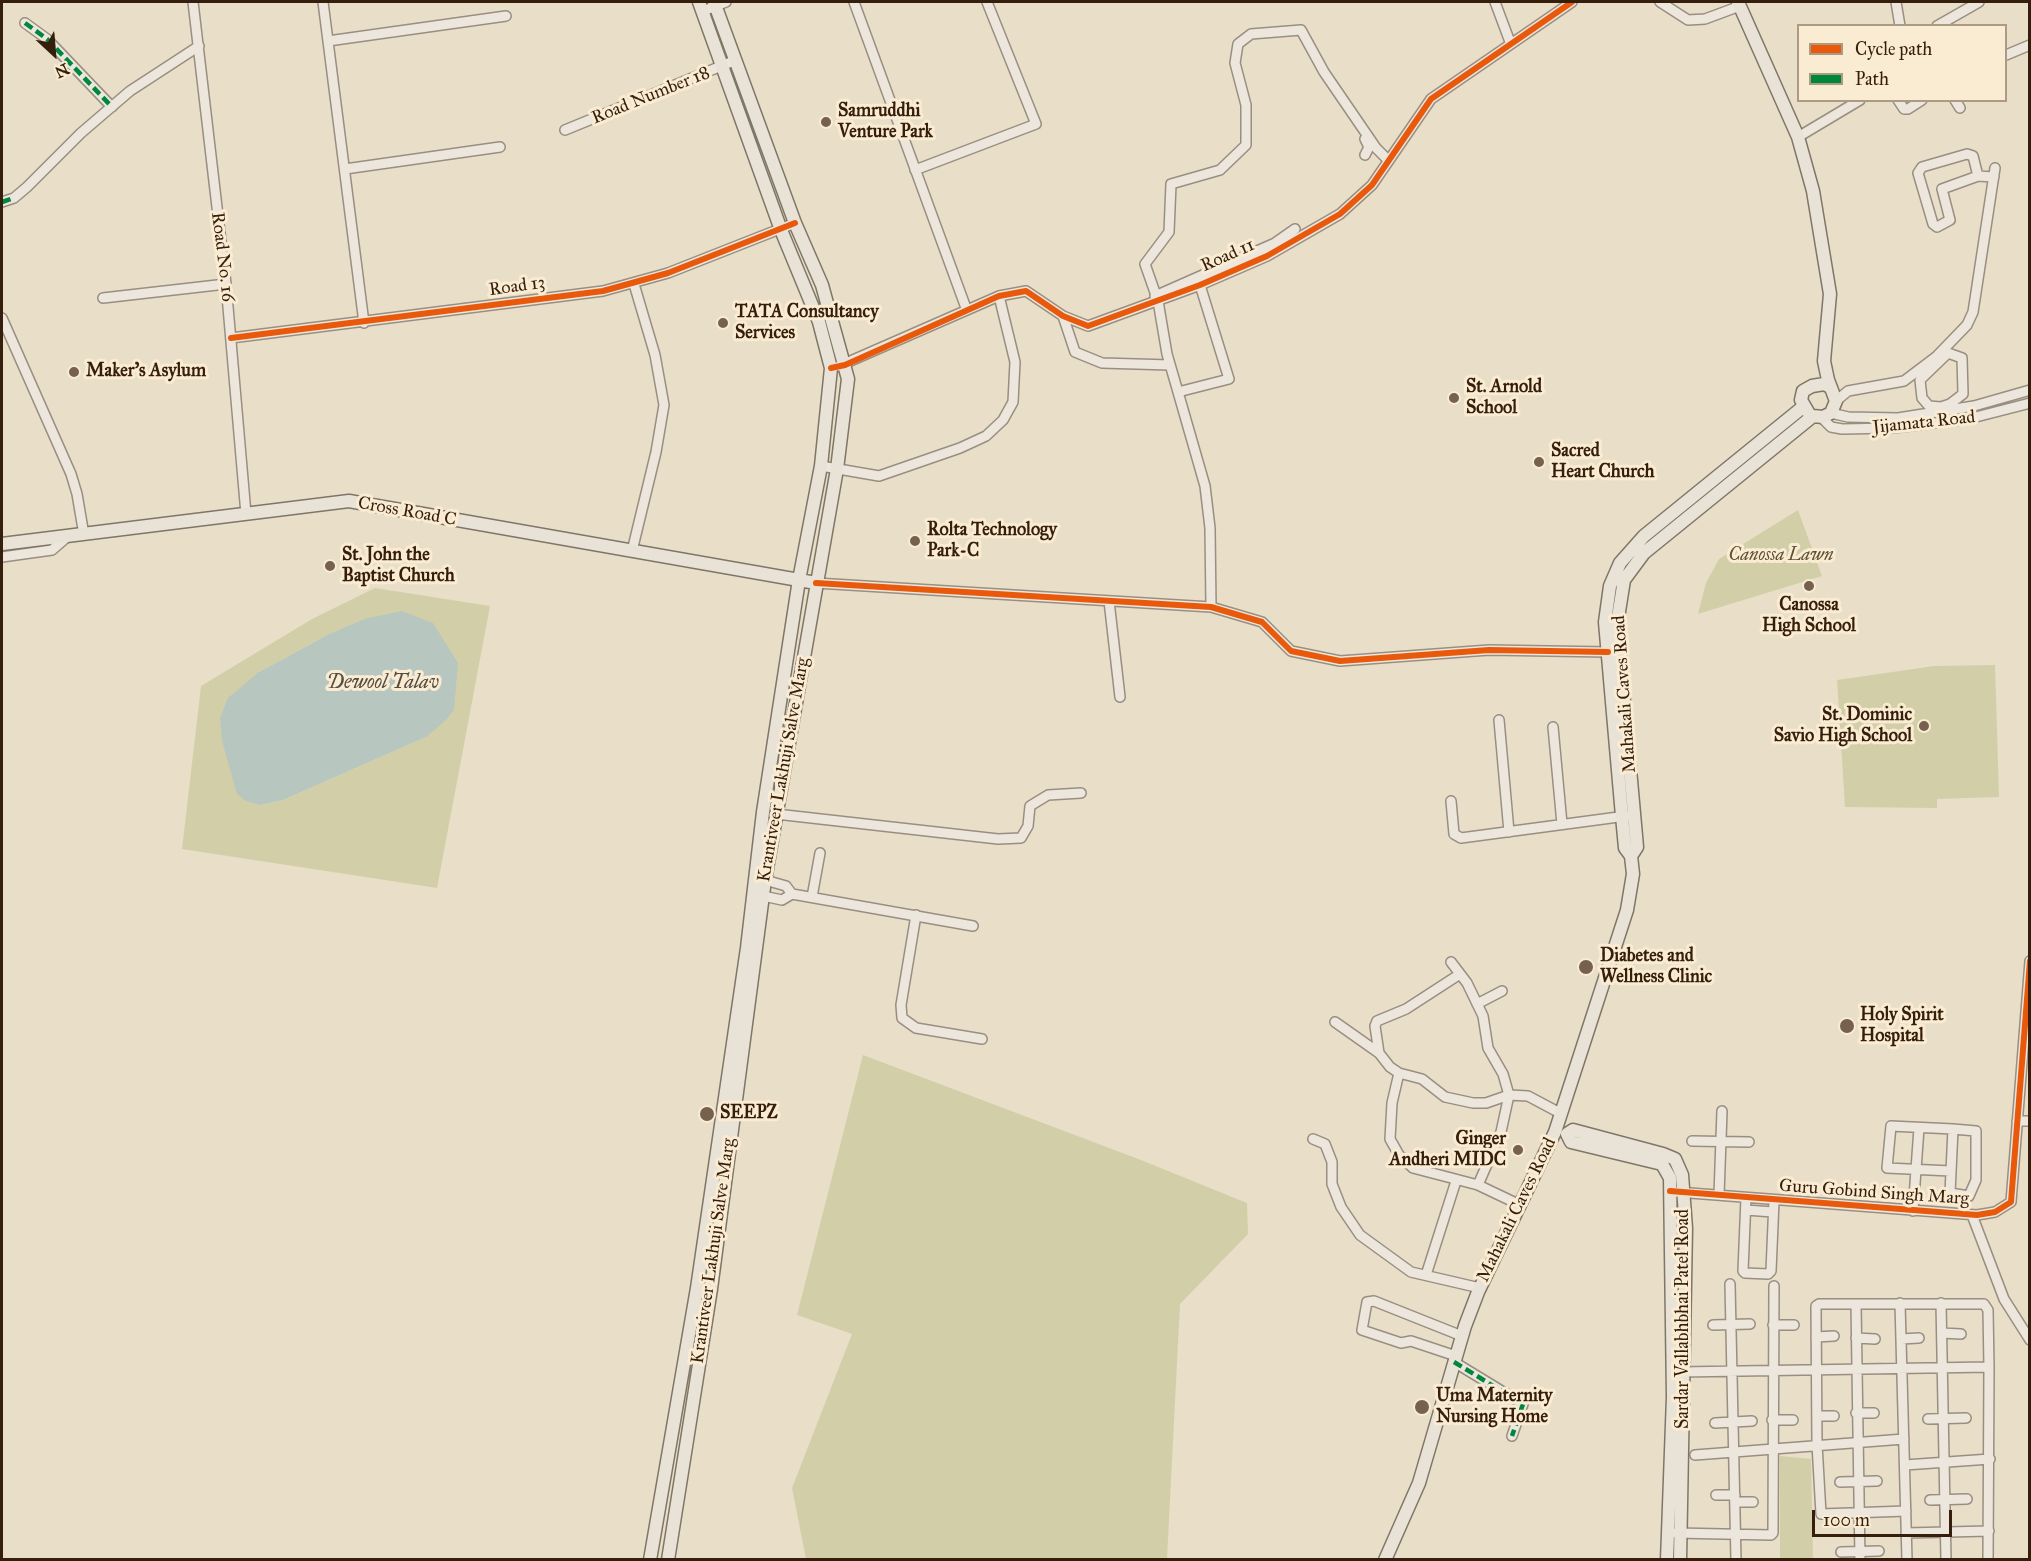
<!DOCTYPE html>
<style>
body{margin:0}
#map{position:relative;width:2031px;height:1561px;overflow:hidden;background:#e9dec8;font-family:"IM FELL Great Primer",serif}
canvas{display:block}
.frame{position:absolute;inset:0;border:3px solid #361e0d;pointer-events:none}
.legend{position:absolute;left:1797px;top:24px;width:210px;height:78px;box-sizing:border-box;background:#faecd2;border:2px solid #ac9a83;margin:0;padding:8px 10px;list-style:none;font-size:18px;color:#361e0d}
.legend li{display:flex;align-items:center;gap:12px;height:30px}
.legend b{width:30px;border:2px solid #ac9a83}
.north{position:absolute;left:24px;top:24px;width:60px;height:60px;-webkit-text-stroke:4px #faecd2;paint-order:stroke;rotate:154deg;font-size:16px;font-weight:700;line-height:24px;text-align:center;color:#361e0d}
.north::after{content:'';display:block;margin:auto;width:21px;height:27px;background:#361e0d;clip-path:polygon(50% 0,100% 100%,50% 72%,0 100%)}
.scale{position:absolute;left:1812px;top:1510px;width:140px;height:27px;box-sizing:border-box;border:3px solid #361e0d;border-top:0;padding-left:8px;font-size:18px;line-height:21px;white-space:nowrap;color:#361e0d;-webkit-text-stroke:4px #faecd2;paint-order:stroke}
</style>
<div id="map">
<canvas width="2031" height="1561"></canvas>
<div class="frame"></div>
<ul class="legend">
<li><b style="height:8px;background:#e8590c"></b>Cycle path</li>
<li><b style="height:8px;background:#00873e"></b>Path</li>
</ul>
<div class="north">N</div>
<div class="scale">100 m</div>
</div>
<script>
const c = document.querySelector('canvas').getContext('2d');
c.lineJoin = 'round';
function fill(path, color) {
  c.fillStyle = color;
  c.fill(path, 'evenodd');
}
function poly(rows) {
  const path = new Path2D();
  for (const r of rows) {
    path.moveTo(r[0], r[1]);
    for (let i = 2; i < r.length; i += 2) path.lineTo(r[i], r[i + 1]);
  }
  return path;
}
function strokePath(path, color, width, dash) {
  c.strokeStyle = color;
  c.lineWidth = width;
  c.lineCap = dash ? 'butt' : 'round';
  c.setLineDash(dash || []);
  c.stroke(path);
}
function drawText(font, color, halo, rows, align = 'center') {
  c.font = font + ' "IM FELL Great Primer",serif';
  c.lineWidth = 6;
  c.setLineDash([]);
  c.textBaseline = 'middle';
  c.strokeStyle = halo;
  c.fillStyle = color;
  for (const [text, x, y, turn = 0] of rows) {
    c.save();
    c.translate(x, y);
    c.rotate((+turn || 0) * Math.PI / 180);
    c.textAlign = isNaN(turn) ? turn : align;
    if (halo) c.strokeText(text, 0, 0);
    c.fillText(text, 0, 0);
    c.restore();
  }
}
const green = poly([
 [1798,510,1822,576,1698,614,1706,583,1719,559],
 [375,588,490,606,437,888,182,849,201,686,312,619],
 [364,619,426,737,283,800,261,805,259,672,331,633],
 [1995,665,1999,797,1937,799,1937,808,1845,807,1837,680,1934,666],
 [863,1055,1141,1160,1247,1203,1248,1234,1180,1304,1167,1559,806,1559,792,1488,852,1334,797,1315],
 [1780,1456,1811,1459,1813,1559,1780,1559]
]);
const water = poly([
 [402,611,433,623,458,663,454,710,444,722,426,737,283,800,261,805,246,801,237,794,222,741,220,718,228,698,259,672,331,633,364,619]
]);
const minor = poly([
 [193,2,226,284,246,514],
 [323,2,364,323],
 [854,2,966,308],
 [1495,2,1510,42],
 [1660,2,1688,20,1705,19,1740,6],
 [1896,2,1900,26],
 [703,11,726,2],
 [25,23,47,39,112,107],
 [1937,26,1979,2],
 [328,41,506,16],
 [2006,55,2030,45],
 [1898,100,1904,109,1908,109,1922,100],
 [1955,100,1960,108],
 [565,130,736,60],
 [1798,137,1860,100],
 [1365,139,1369,147,1365,155],
 [345,169,500,147],
 [915,170,1036,124,987,2],
 [1978,176,1942,189,1950,220,1937,227,1933,224,1918,173,1922,167,1967,154,1973,156,1978,176,1994,177],
 [2,202,14,198,27,187,81,133,130,91,199,46],
 [1200,285,1229,379,1178,392,1205,486,1210,528,1211,607],
 [1155,296,1275,243,1295,229],
 [103,298,226,284],
 [1063,316,1075,352,1102,363,1170,365],
 [2,318,71,474,77,494,84,535],
 [231,338,603,291,668,273,795,223],
 [1948,353,1962,358,1963,394,1950,404,1941,407,1929,406,1922,398,1920,380,1948,353],
 [839,366,999,296,1026,291,1063,316,1088,326,1200,285,1267,256,1340,214,1372,185,1431,99,1572,2],
 [1178,392,1167,354,1158,301,1145,264,1169,232,1171,184,1220,170,1246,145,1246,105,1235,63,1238,44,1251,34,1301,30,1324,72,1376,148,1388,160],
 [1836,401,1848,391,1904,381,1937,356,1967,325,1973,312,1995,168],
 [1831,413,1848,417,1898,418,1974,406,2030,390],
 [1821,417,1831,427,1842,429,1893,428,1968,419,2030,403],
 [821,466,879,476,960,448,986,436,1003,420,1013,402,1015,362,999,296],
 [632,551,656,452,664,405,655,355,634,284],
 [2,557,52,550,67,537],
 [816,583,1211,607,1262,622,1291,651,1340,661,1489,650,1608,652],
 [1109,601,1120,697],
 [1499,720,1509,832],
 [1553,727,1562,824],
 [1451,801,1454,834,1461,838,1626,816],
 [776,814,998,839,1021,838,1028,826,1030,806,1048,795,1081,793],
 [765,880,786,886,792,894],
 [763,896,782,900,792,894,973,926],
 [812,897,820,853],
 [916,915,901,1005,902,1018,916,1028,982,1039],
 [1451,962,1467,983,1483,1016,1488,1048,1503,1074,1509,1095,1501,1132,1478,1185],
 [1477,1004,1502,991],
 [1335,1022,1379,1053,1390,1067,1399,1073,1422,1079,1445,1097,1473,1103,1486,1103,1509,1095,1528,1096,1560,1113],
 [1379,1053,1375,1026,1377,1021,1406,1009,1460,974],
 [1399,1073,1392,1103,1390,1139,1399,1155,1413,1168,1478,1185,1520,1205],
 [2017,1121,2030,1121],
 [1313,1139,1325,1144,1332,1162,1332,1184,1341,1207,1360,1235,1411,1272,1480,1288],
 [1692,1141,1749,1142],
 [1951,1171,1887,1168,1891,1126,1953,1129,1976,1131,1976,1180,1969,1196,1950,1193,1953,1129],
 [1677,1192,1977,1215,1995,1212,2011,1202,2030,961],
 [1719,1195,1722,1111],
 [1746,1198,1743,1271,1745,1273,1768,1274,1771,1271,1774,1201],
 [1746,1210,1773,1212],
 [1913,1211,1919,1128],
 [1972,1215,2004,1299,2030,1340],
 [1426,1275,1456,1181],
 [1730,1284,1736,1560],
 [1900,1303,1907,1560],
 [1941,1303,1946,1560],
 [1856,1304,1860,1560],
 [1713,1325,1750,1324],
 [1773,1325,1794,1325],
 [1942,1333,1961,1334],
 [1816,1337,1834,1336],
 [1856,1338,1875,1339],
 [1901,1339,1919,1338],
 [1456,1356,1411,1341,1401,1343,1362,1330,1367,1302,1374,1301,1462,1336],
 [1454,1362,1523,1404,1512,1436],
 [1680,1372,1989,1367,1988,1560],
 [1856,1413,1874,1413],
 [1817,1416,1834,1416],
 [1928,1419,1966,1418],
 [1772,1420,1793,1420],
 [1715,1423,1752,1421],
 [1695,1455,1904,1439],
 [1905,1465,1990,1459],
 [1840,1482,1877,1481],
 [1716,1495,1735,1495],
 [1930,1500,1967,1499],
 [1735,1502,1753,1502],
 [1906,1511,1821,1514,1817,1444,1816,1306,1819,1304,1984,1304,1988,1310,1989,1367],
 [1676,1533,1771,1535,1773,1533,1774,1286],
 [1906,1533,1989,1531],
 [1841,1552,1879,1551]
]);
const major = poly([
 [1738,2,1798,137,1813,191,1830,294,1824,361,1828,380,1836,401,1831,413,1823,417,1813,416],
 [1808,412,1801,400,1803,391,1812,386,1824,384,1830,387],
 [2,544,349,501,816,583],
 [1631,856,1637,847,1617,624,1624,580,1644,553,1813,416],
 [1567,1134,1573,1130,1663,1154,1675,1159,1682,1175,1686,1228,1680,1560],
 [1567,1134,1571,1142,1662,1164,1670,1178,1673,1397,1667,1560],
 [650,1560,697,1288,747,948,763,812,799,580,821,466,831,368,819,322,781,230,699,2],
 [668,1560,711,1289,765,880,837,469,848,379,822,285,795,223,714,2],
 [1385,1560,1419,1483,1465,1326,1478,1292,1555,1132,1627,910,1633,874,1631,856,1625,848,1622,816,1605,622,1610,586,1620,563,1644,536,1803,407]
]);
const quiet = poly([
 [25,23,47,39,112,107],
 [2,202,14,198],
 [1454,1362,1523,1404,1512,1436]
]);
const cycleway = poly([
 [231,338,603,291,668,273,795,223],
 [831,368,845,365,999,296,1026,291,1063,316,1088,326,1200,285,1267,256,1340,214,1372,185,1431,99,1572,2],
 [816,583,1211,607,1262,622,1291,651,1340,661,1489,650,1608,652],
 [1670,1191,1977,1215,1995,1212,2011,1202,2030,961]
]);
const markers = [
 [826,122,6,"#75614e"],
 [723,323,6,"#75614e"],
 [74,372,6,"#75614e"],
 [1454,398,6,"#75614e"],
 [1539,462,6,"#75614e"],
 [915,541,6,"#75614e"],
 [330,566,6,"#75614e"],
 [1809,586,6,"#75614e"],
 [1924,726,6,"#75614e"],
 [1586,967,8,"#75614e"],
 [1847,1026,8,"#75614e"],
 [707,1114,8,"#75614e"],
 [1518,1150,6,"#75614e"],
 [1422,1407,8,"#75614e"]
];
const streetNames = [
 ["Road Number 18",651,96,-22],
 ["Road 11",1228,256,-24],
 ["Road No. 16",222,257,83],
 ["Road 13",517,287,-8],
 ["Jijamata Road",1924,423,-6],
 ["Cross Road C",407,512,10],
 ["Mahakali Caves Road",1625,694,-94],
 ["Krantiveer Lakhuji Salve Marg",784,770,-80],
 ["Guru Gobind Singh Marg",1874,1193,4],
 ["Mahakali Caves Road",1517,1210,-64],
 ["Krantiveer Lakhuji Salve Marg",714,1251,-82],
 ["Sardar Vallabhbhai Patel Road",1684,1319,-90]
];
const poiNames = [
 ["Samruddhi",838,112],
 ["Venture Park",838,133],
 ["TATA Consultancy",735,313],
 ["Services",735,334],
 ["Maker's Asylum",86,372],
 ["St. Arnold",1466,388],
 ["School",1466,409],
 ["Sacred",1551,452],
 ["Heart Church",1551,473],
 ["Rolta Technology",927,531],
 ["Park-C",927,552],
 ["St. John the",342,556],
 ["Baptist Church",342,577],
 ["Canossa",1809,606,"center"],
 ["High School",1809,627,"center"],
 ["St. Dominic",1912,716,"right"],
 ["Savio High School",1912,737,"right"],
 ["Diabetes and",1600,957],
 ["Wellness Clinic",1600,978],
 ["Holy Spirit",1860,1016],
 ["Hospital",1860,1037],
 ["SEEPZ",720,1114],
 ["Ginger",1506,1140,"right"],
 ["Andheri MIDC",1506,1161,"right"],
 ["Uma Maternity",1436,1397],
 ["Nursing Home",1436,1418]
];
const parkNames = [
 ["Canossa Lawn",1781,556]
];
const waterNames = [
 ["Dewool Talav",383,683]
];
fill(green, '#d2cfa8');
fill(water, '#b7c6bf');
strokePath(minor, '#998f81', 12);
strokePath(major, '#7f7668', 15);
strokePath(minor, '#ece6dc', 9);
strokePath(major, '#e9e2d6', 12);
strokePath(quiet, '#00873e', 4.5, [9, 4.5]);
strokePath(cycleway, '#e8590c', 6);
for (const [x, y, r, color] of markers) {
  const dot = new Path2D();
  dot.arc(x, y, r, 0, 2 * Math.PI);
  c.fillStyle = color;
  c.fill(dot);
  strokePath(dot, '#faecd2', 2);
}
drawText('18px', '#361e0d', '#faecd2', streetNames);
drawText('bold 18px', '#361e0d', '#faecd2', poiNames, 'left');
drawText('italic 18px', '#5f4f33', '#faecd2', parkNames);
drawText('italic 20px', '#564d41', '#faecd2', waterNames);
</script>
